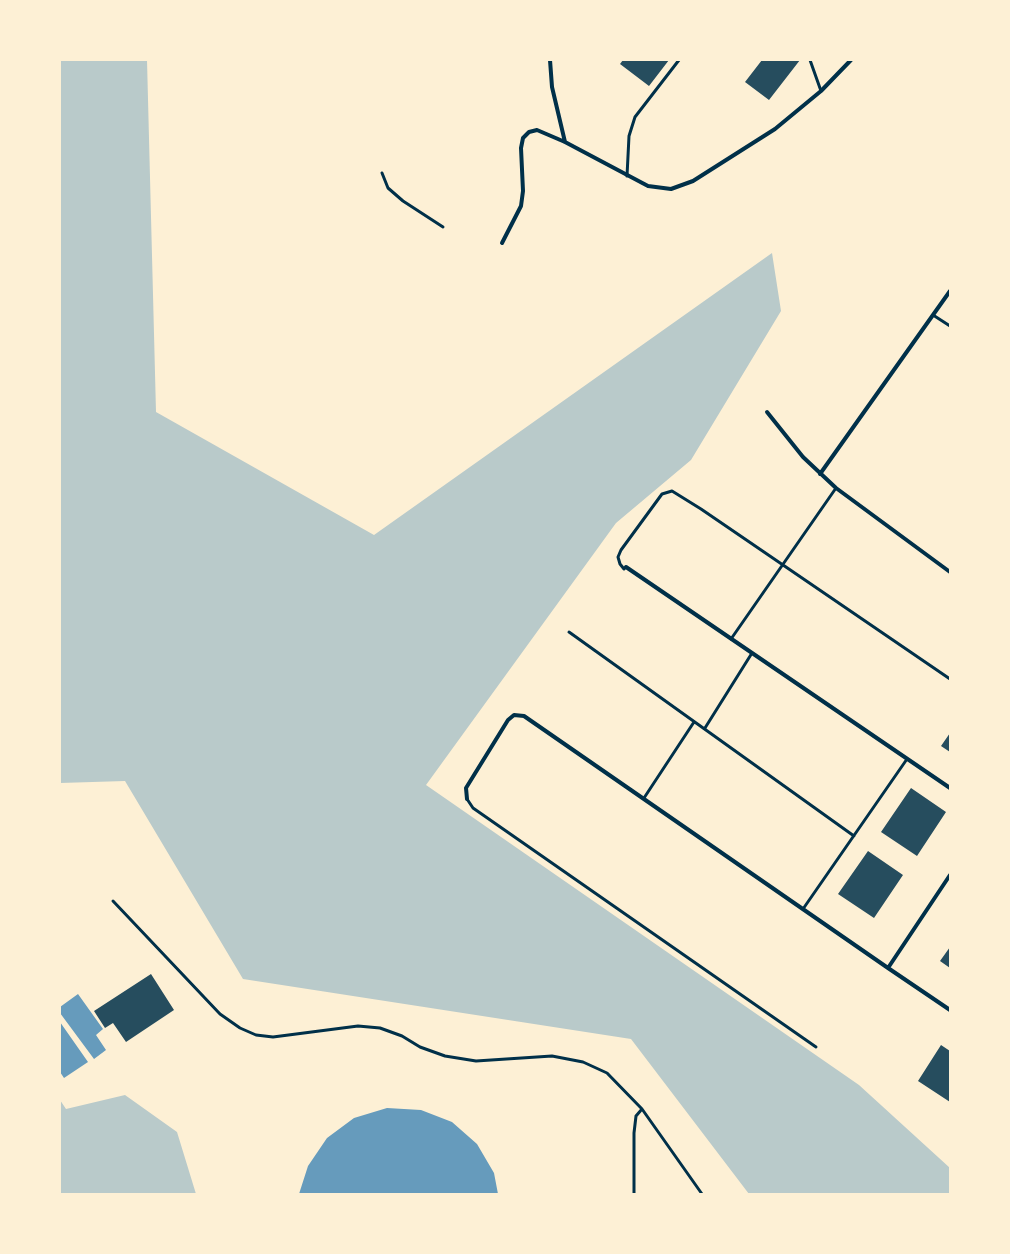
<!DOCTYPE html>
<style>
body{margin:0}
#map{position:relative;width:1010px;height:1254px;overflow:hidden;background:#fdf0d5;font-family:Lora,serif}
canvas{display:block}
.frame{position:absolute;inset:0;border:61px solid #fdf0d5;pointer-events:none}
</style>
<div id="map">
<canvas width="1010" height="1254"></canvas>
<div class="frame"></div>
</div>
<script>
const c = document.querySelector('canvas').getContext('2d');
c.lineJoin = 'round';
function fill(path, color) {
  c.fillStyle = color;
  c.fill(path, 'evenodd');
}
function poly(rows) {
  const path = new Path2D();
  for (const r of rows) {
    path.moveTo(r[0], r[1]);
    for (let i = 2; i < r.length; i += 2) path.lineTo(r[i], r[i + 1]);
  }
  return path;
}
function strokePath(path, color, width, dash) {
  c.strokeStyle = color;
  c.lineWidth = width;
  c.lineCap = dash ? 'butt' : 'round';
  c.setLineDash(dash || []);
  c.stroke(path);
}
const green = poly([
 [60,60,147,60,156,412,374,535,772,253,781,311,691,460,616,523,426,785,859,1085,950,1168,950,1194,749,1194,631,1039,243,979,125,781,60,783],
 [125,1095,177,1132,196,1194,60,1194,60,1100,66,1109]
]);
const water = poly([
 [78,994,103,1029,96,1035,106,1050,94,1059,60,1013,60,1007],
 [60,1022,88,1062,64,1078,60,1072],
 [387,1108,421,1110,452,1122,477,1144,494,1173,498,1194,299,1194,308,1166,327,1138,354,1118]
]);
const building = poly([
 [623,60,669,60,649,86,620,64],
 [762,60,800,60,769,100,745,82],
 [950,733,950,752,941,746],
 [911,788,946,812,917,856,881,832],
 [868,851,903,875,874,918,838,894],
 [950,947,950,968,940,961],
 [151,974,174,1010,126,1042,113,1023,105,1028,94,1011],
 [941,1045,950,1051,950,1102,918,1081]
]);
const service = poly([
 [810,60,821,91],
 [382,173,388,188,403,201,443,227],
 [627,176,629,136,635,117,679,60],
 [933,315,950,326],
 [626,567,624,569,620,564,618,557,621,550,662,494,672,491,701,509,950,679],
 [569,632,854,836],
 [731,639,836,488],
 [705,728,752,653],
 [644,798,694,722],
 [467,799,473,808,816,1047],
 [113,901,220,1014,240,1028,256,1035,273,1037,358,1026,380,1028,402,1036,420,1047,445,1056,476,1061,552,1056,583,1062,607,1073,642,1109,702,1194],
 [803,909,907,759],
 [634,1194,634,1133,636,1116,642,1109]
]);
const minor = poly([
 [550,60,552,87,565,142],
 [502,243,521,206,523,191,521,148,523,138,529,132,537,130,565,142,648,186,671,189,693,181,775,129,821,91,851,60],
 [767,412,803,457,836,488,950,572],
 [820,474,950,291],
 [626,567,950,788],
 [467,799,466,788,508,720,514,715,524,716,888,968,950,1010],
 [888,968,950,875]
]);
fill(green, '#b9caca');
fill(water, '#669bbc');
fill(building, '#264d5e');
strokePath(service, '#003049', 3);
strokePath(minor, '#003049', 4);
</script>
